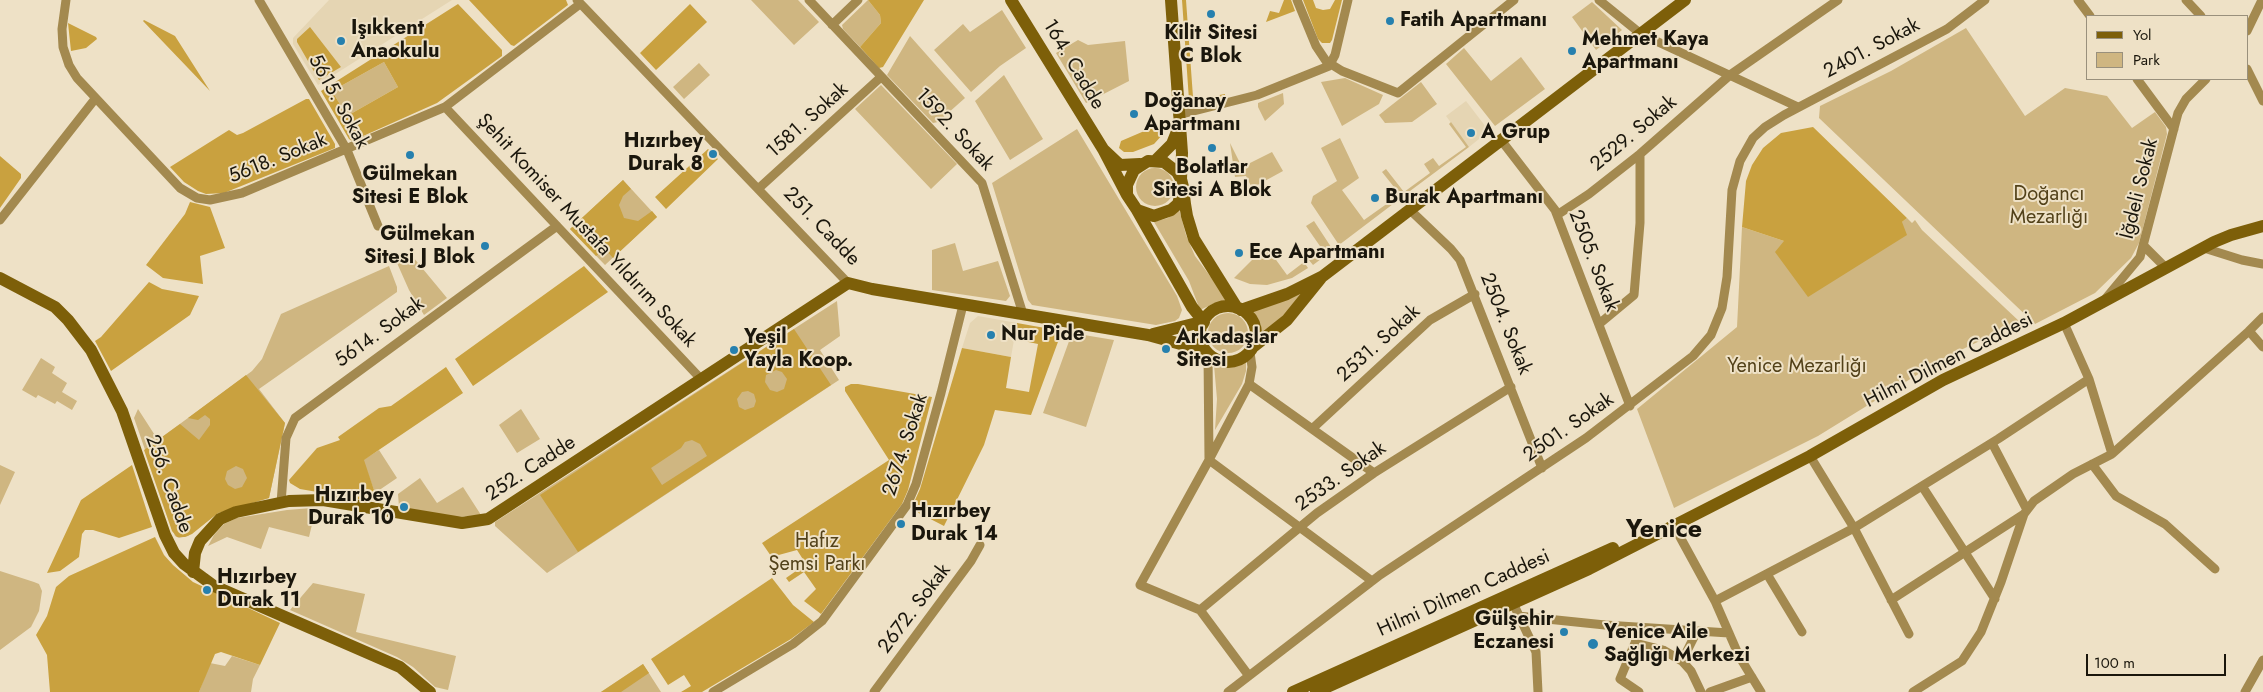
<!DOCTYPE html>
<meta charset="utf-8">
<style>
body{margin:0}
#map{position:relative;width:2263px;height:692px;overflow:hidden;background:#eee1c6;font-family:Jost,sans-serif}
canvas{display:block}
.legend{position:absolute;left:2086px;top:15px;width:162px;height:65px;box-sizing:border-box;background:#eee1c6;border:1px solid #99907c;margin:0;padding:6px 9px;list-style:none;font-size:15px;color:#1a160c}
.legend li{display:flex;align-items:center;gap:10px;height:25px}
.legend b{width:25px;border:1px solid #99907c}
.scale{position:absolute;left:2086px;top:654px;width:140px;height:22px;box-sizing:border-box;border:2px solid #1a160c;border-top:0;padding-left:6px;font-size:15px;line-height:18px;white-space:nowrap;color:#1a160c;-webkit-text-stroke:4px #eee1c6;paint-order:stroke}
</style>
<div id="map">
<canvas width="2263" height="692"></canvas>
<ul class="legend">
<li><b style="height:6px;background:#7d5f09"></b>Yol</li>
<li><b style="height:14px;background:#cfb681"></b>Park</li>
</ul>
<div class="scale">100 m</div>
</div>
<script>
const c = document.querySelector('canvas').getContext('2d');
c.lineJoin = 'round';
function fill(path, color) {
  c.fillStyle = color;
  c.fill(path, 'evenodd');
}
function poly(rows) {
  const path = new Path2D();
  for (const r of rows) {
    if (r.length === 3) {
      path.moveTo(r[0] + r[2], r[1]);
      path.arc(r[0], r[1], r[2], 0, 2 * Math.PI);
      continue;
    }
    path.moveTo(r[0], r[1]);
    for (let i = 2; i < r.length; i += 2) path.lineTo(r[i], r[i + 1]);
  }
  return path;
}
function strokePath(path, color, width, dash) {
  c.strokeStyle = color;
  c.lineWidth = width;
  c.lineCap = dash ? 'butt' : 'round';
  c.setLineDash(dash || []);
  c.stroke(path);
}
function drawText(font, color, halo, rows, align = 'center') {
  c.font = font + ' Jost,sans-serif';
  c.lineWidth = 4;
  c.setLineDash([]);
  c.textBaseline = 'middle';
  c.strokeStyle = halo;
  c.fillStyle = color;
  for (const [text, x, y, turn = 0] of rows) {
    c.save();
    c.translate(x, y);
    c.rotate((+turn || 0) * Math.PI / 180);
    c.textAlign = isNaN(turn) ? turn : align;
    if (halo) c.strokeText(text, 0, 0);
    c.fillText(text, 0, 0);
    c.restore();
  }
}
const built = poly([
 [329,0,452,0,318,85,293,44,293,38],
 [1466,101,1489,131,1469,147,1446,116],
 [978,316,1017,323,1011,357,962,348,970,323]
]);
const green = poly([
 [751,0,798,0,819,22,794,45],
 [868,0,880,15,881,23,860,47,843,29,842,25],
 [1592,2,1622,30,1596,50,1572,17],
 [1002,10,1026,48,1000,66,971,92,934,50,963,24,970,32],
 [1966,28,2025,116,2065,88,2107,96,2132,128,2155,112,2166,127,2167,134,2139,243,2131,258,2095,293,2035,324,1819,118,1820,106,1891,71],
 [910,36,965,98,938,122,933,123,887,75],
 [1078,40,1088,45,1125,41,1129,81,1086,103,1056,53],
 [1464,48,1491,81,1521,57,1545,89,1495,126,1446,64],
 [384,62,398,87,347,116,332,91],
 [699,63,710,75,684,99,673,87],
 [1004,75,1043,139,1010,160,975,101],
 [1345,78,1383,95,1379,104,1342,126,1321,82],
 [1421,82,1437,104,1412,122,1385,123,1379,115],
 [881,85,957,164,931,189,855,109],
 [1283,93,1284,104,1265,121,1258,107,1258,103],
 [1451,122,1469,147,1402,197,1382,172,1386,169,1404,192,1430,173,1424,164,1433,158,1439,166,1466,147,1449,124],
 [1077,129,1177,296,1182,310,1179,318,1175,321,1156,325,1032,305,1028,300,992,183],
 [1340,138,1359,178,1342,190,1364,220,1395,198,1397,201,1339,245,1311,203,1313,196,1337,181,1321,148],
 [1230,143,1242,167,1272,152,1283,171,1252,188,1246,176,1235,177],
 [1155,187,19],
 [623,180,657,217,605,265,570,229],
 [1179,209,1186,235,1195,256,1228,300,1215,303,1200,310,1189,281,1154,222,1168,218],
 [1907,218,1912,223,1915,220,1922,230,2020,322,1946,357,1818,436,1674,508,1637,409,1737,327,1742,227,1784,241,1902,222],
 [1314,221,1333,250,1313,265,1308,259,1322,249,1306,226],
 [955,243,963,271,998,261,1010,296,1006,301,932,290,932,250],
 [1266,246,1287,275,1304,262,1308,268,1292,278,1267,285,1250,284,1234,278],
 [413,257,447,298,424,315,409,290,397,263],
 [389,266,397,287,397,292,259,389,285,423,269,498,218,513,188,536,179,538,175,536,134,418,138,409,158,440,252,371,262,359,281,314],
 [1312,289,1261,336,1261,325,1253,310],
 [837,301,840,336,820,350,839,380,547,573,495,526,495,522],
 [1228,333,20],
 [1072,333,1114,340,1086,427,1043,413],
 [41,358,55,367,52,373,67,383,62,392,77,401,72,410,57,401,55,404,38,395,36,398,22,390],
 [1246,362,1246,371,1242,384,1215,430,1217,399,1214,365,1231,366],
 [521,409,540,439,517,453,499,425],
 [379,450,397,478,375,493,363,460],
 [0,465,15,472,0,505],
 [420,478,437,503,463,487,481,515,458,517,399,507,398,494],
 [312,508,315,512,309,537,269,527,261,549,227,537,208,546,214,535,224,524,237,518,287,510],
 [0,571,34,582,39,584,42,591,39,611,31,627,0,650],
 [313,583,365,594,356,632,456,656,448,690,435,687,413,667,397,657,290,610],
 [232,656,260,665,253,679,251,692,199,692,210,663,225,666],
 [643,664,661,692,601,692]
]);
const forest = poly([
 [469,0,566,0,568,5,514,46,511,45],
 [868,0,924,0,883,67,879,68,860,47,881,23,880,15],
 [1182,0,1186,0,1193,97,1196,99,1225,94,1225,97,1198,104,1189,100],
 [1284,0,1291,0,1295,11,1266,22,1270,11,1279,13],
 [1303,0,1313,0,1316,8,1323,10,1330,9,1335,0,1342,0,1332,40,1330,43,1322,43,1318,39],
 [458,4,502,50,502,56,437,103,352,141,349,139,321,91],
 [384,62,398,87,347,116,332,91],
 [690,4,707,22,656,70,640,53],
 [144,20,175,36,210,91,143,21],
 [68,23,96,37,97,39,86,48,71,51],
 [310,27,341,67,319,80,297,42,297,39],
 [306,99,309,99,335,144,335,148,224,193,206,194,198,191,184,182,170,167,229,130,237,135,243,133],
 [1163,123,1166,126,1164,133,1154,144,1133,152,1124,152,1119,148,1121,141],
 [1813,127,1907,218,1902,222,1907,235,1808,297,1775,252,1784,241,1742,227,1746,181,1752,165,1763,148,1781,133],
 [708,149,718,159,666,209,655,197],
 [0,156,21,174,21,178,0,208],
 [623,180,631,189,623,196,619,205,624,218,638,221,652,211,657,217,613,258,605,249,596,256,570,229],
 [190,202,210,207,225,248,200,256,203,284,163,278,146,265,185,214],
 [584,266,608,292,473,386,455,359],
 [149,282,162,289,199,296,190,315,111,371,95,341,101,337],
 [1017,323,1062,331,1031,415,995,410,984,445,944,526,911,509,920,489,962,348,1011,357,1006,388,1029,392,1038,344,1014,339],
 [794,329,831,385,578,552,540,495],
 [776,370,782,372,787,379,784,389,777,392,770,390,765,382,766,375],
 [748,391,754,394,756,401,754,407,745,410,739,407,737,399,742,392],
 [692,440,700,444,707,456,662,485,651,468,681,448,685,442],
 [446,367,463,393,364,460,375,493,364,500,300,489,290,483,289,480,317,448,340,440,338,437,379,408,391,406],
 [246,375,285,423,269,498,218,513,192,534,185,537,177,537,172,531,144,450,180,424,199,440,210,425,210,419,205,415,198,420,188,418],
 [236,466,243,469,247,478,242,487,235,489,228,485,225,479,227,471],
 [851,384,858,384,932,397,908,490,902,504,821,614,804,601,816,589,804,572,789,582,786,578,806,564,797,550,775,556,773,559,762,543,889,460,845,391,845,387],
 [132,465,152,527,119,538,93,530,85,530,82,534,79,557,60,571,47,573,81,500],
 [155,537,164,555,173,565,193,582,280,623,260,665,221,652,215,654,199,692,50,692,47,655,36,635,47,616,56,587,69,576],
 [772,578,793,605,814,622,791,639,702,692,681,692,691,686,684,675,668,685,651,659],
 [643,664,649,673,621,692,601,692]
]);
const street = poly([
 [66,0,62,29,63,47,69,65,77,78,180,188,197,198,210,200,242,193,445,107,580,4],
 [259,0,347,150,378,226],
 [577,0,848,283],
 [809,0,982,183,1023,314],
 [1297,0,1316,46,1326,61,1342,71,1398,93,1514,0],
 [1599,0,1641,34,1798,107],
 [2078,0,2090,16],
 [2186,0,2201,16],
 [832,25,858,0],
 [2247,31,2262,0],
 [2247,69,2263,101],
 [2137,79,2174,129],
 [445,107,701,379],
 [1178,115,1257,95,1329,66,1335,55,1348,0],
 [1501,140,1555,210,1630,406],
 [758,189,881,77],
 [1409,209,1451,249,1460,260,1542,468],
 [1557,215,1589,194,1640,154,1730,75,1838,0],
 [0,220,95,99],
 [2144,246,2166,268],
 [2204,248,2242,260,2263,264],
 [2106,298,2140,257,2178,113,2186,99,2206,79],
 [2263,317,2249,331,2263,347],
 [1599,324,1634,295,1640,223,1640,154],
 [1208,354,1209,460,1249,384,1252,367,1250,352],
 [1249,384,1374,473],
 [1313,428,1430,320,1475,294],
 [1992,443,2027,510],
 [2112,454,2249,331],
 [1810,456,1854,528,1909,634],
 [2092,464,2116,496,2165,524,2215,569],
 [1922,486,1995,599],
 [281,503,286,438,295,418,557,226],
 [1674,526,1715,601,1739,656,1761,692],
 [1767,574,1802,632],
 [1891,600,2024,514],
 [1715,601,1854,528,1998,439,2089,379],
 [1513,603,1536,652,1538,692],
 [1200,610,1317,513,1374,473,1511,387],
 [1518,616,1605,625,1729,633],
 [1697,631,1682,661,1691,671,1701,692],
 [1635,643,1663,650,1682,661],
 [1249,676,1200,610,1140,585,1209,460,1372,581],
 [713,692,793,644,822,621,907,505,916,484,941,393,963,305],
 [874,692,971,561,980,545],
 [1228,692,1380,575,1586,438,1693,356,1711,335,1722,308,1727,277,1732,190,1740,161,1753,138,1765,127,1784,115,1947,29,1985,0],
 [1639,692,1620,679,1635,643,1639,627],
 [1710,692,1752,677],
 [1913,692,1962,661,1981,632,2001,582,2024,514,2034,501,2073,474,2112,454,2089,379,2064,323],
 [2245,692,2263,660]
]);
const secondary = poly([
 [1011,0,1103,149],
 [1171,0,1182,153,1181,179],
 [1156,160,1172,144,1178,129],
 [1183,187,1178,204,1171,210,1154,216,1137,210,1127,195,1127,185,1134,170,1148,161,1164,162,1177,172,1181,179,1183,187,1185,204,1187,216,1194,239,1237,308],
 [1127,195,1103,149,1120,165,1140,164],
 [1137,210,1192,307,1204,322],
 [0,278,55,307,68,320,91,350,122,411,165,535,174,553,184,564,214,586,400,667,430,692],
 [1228,334,28],
 [1241,310,1287,294,1323,276,1685,0],
 [1153,334,1193,324,1203,324],
 [1253,347,1287,320,1321,278],
 [193,572,195,553,200,541,220,519,236,512,289,501,323,500,462,523,488,519,848,283,872,289,1148,335,1206,351],
 [1293,692,1613,548],
 [1316,692,1589,569,1810,456,1943,380,2064,323,2214,242,2231,235,2263,226]
]);
const markers = [
 [1211,14,5,"#2680ae"],
 [1390,21,5,"#2680ae"],
 [341,41,5,"#2680ae"],
 [1572,51,5,"#2680ae"],
 [1134,114,5,"#2680ae"],
 [1471,133,5,"#2680ae"],
 [1212,148,5,"#2680ae"],
 [713,154,5,"#2680ae"],
 [410,155,5,"#2680ae"],
 [1375,198,5,"#2680ae"],
 [485,246,5,"#2680ae"],
 [1239,253,5,"#2680ae"],
 [991,335,5,"#2680ae"],
 [1166,349,5,"#2680ae"],
 [734,350,5,"#2680ae"],
 [404,507,5,"#2680ae"],
 [901,524,5,"#2680ae"],
 [207,590,5,"#2680ae"],
 [1564,632,5,"#2680ae"],
 [1593,644,6,"#2680ae"]
];
const poiNames = [
 ["Fatih Apartmanı",1400,21],
 ["Işıkkent",351,29],
 ["Anaokulu",351,52],
 ["Kilit Sitesi",1211,34,"center"],
 ["C Blok",1211,57,"center"],
 ["Mehmet Kaya",1582,40],
 ["Apartmanı",1582,63],
 ["Doğanay",1144,102],
 ["Apartmanı",1144,125],
 ["A Grup",1481,133],
 ["Hızırbey",703,142,"right"],
 ["Durak 8",703,165,"right"],
 ["Bolatlar",1212,168,"center"],
 ["Sitesi A Blok",1212,191,"center"],
 ["Gülmekan",410,175,"center"],
 ["Sitesi E Blok",410,198,"center"],
 ["Burak Apartmanı",1385,198],
 ["Gülmekan",475,235,"right"],
 ["Sitesi J Blok",475,258,"right"],
 ["Ece Apartmanı",1249,253],
 ["Nur Pide",1001,335],
 ["Yeşil",744,338],
 ["Yayla Koop.",744,361],
 ["Arkadaşlar",1176,338],
 ["Sitesi",1176,361],
 ["Hızırbey",394,496,"right"],
 ["Durak 10",394,519,"right"],
 ["Hızırbey",911,512],
 ["Durak 14",911,535],
 ["Hızırbey",217,578],
 ["Durak 11",217,601],
 ["Gülşehir",1554,620,"right"],
 ["Eczanesi",1554,643,"right"],
 ["Yenice Aile",1604,633],
 ["Sağlığı Merkezi",1604,656]
];
const streetNames = [
 ["2401. Sokak",1872,49,-28],
 ["164. Cadde",1073,65,59],
 ["5615. Sokak",338,102,61],
 ["1581. Sokak",808,121,-42],
 ["1592. Sokak",954,130,47],
 ["2529. Sokak",1634,134,-40],
 ["5618. Sokak",278,159,-22],
 ["İğdeli Sokak",2140,189,-76],
 ["251. Cadde",821,227,46],
 ["Şehit Komiser Mustafa Yıldırım Sokak",586,231,47],
 ["2505. Sokak",1593,261,69],
 ["2504. Sokak",1505,324,68],
 ["5614. Sokak",380,333,-36],
 ["2531. Sokak",1379,344,-42],
 ["Hilmi Dilmen Caddesi",1949,361,-27],
 ["2501. Sokak",1569,428,-35],
 ["2674. Sokak",906,445,-72],
 ["252. Cadde",531,469,-33],
 ["2533. Sokak",1341,477,-35],
 ["256. Cadde",168,484,70],
 ["Hilmi Dilmen Caddesi",1464,594,-24],
 ["2672. Sokak",915,609,-53]
];
const parkNames = [
 ["Doğancı",2049,195],
 ["Mezarlığı",2049,218],
 ["Yenice Mezarlığı",1797,367],
 ["Hafız",817,542],
 ["Şemsi Parkı",817,565]
];
const districtNames = [
 ["Yenice",1664,531]
];
fill(built, '#e5d5b3');
fill(green, '#cfb681');
fill(forest, '#c9a13f');
strokePath(street, '#a3894f', 9);
strokePath(secondary, '#7d5f09', 12);
for (const [x, y, r, color] of markers) {
  const dot = new Path2D();
  dot.arc(x, y, r, 0, 2 * Math.PI);
  c.fillStyle = color;
  c.fill(dot);
  strokePath(dot, '#eee1c6', 2);
}
drawText('bold 20px', '#1a160c', '#eee1c6', poiNames, 'left');
drawText('20px', '#1a160c', '#eee1c6', streetNames);
drawText('20px', '#524119', '#eee1c6', parkNames);
drawText('bold 25px', '#1a160c', '#eee1c6', districtNames);
</script>
